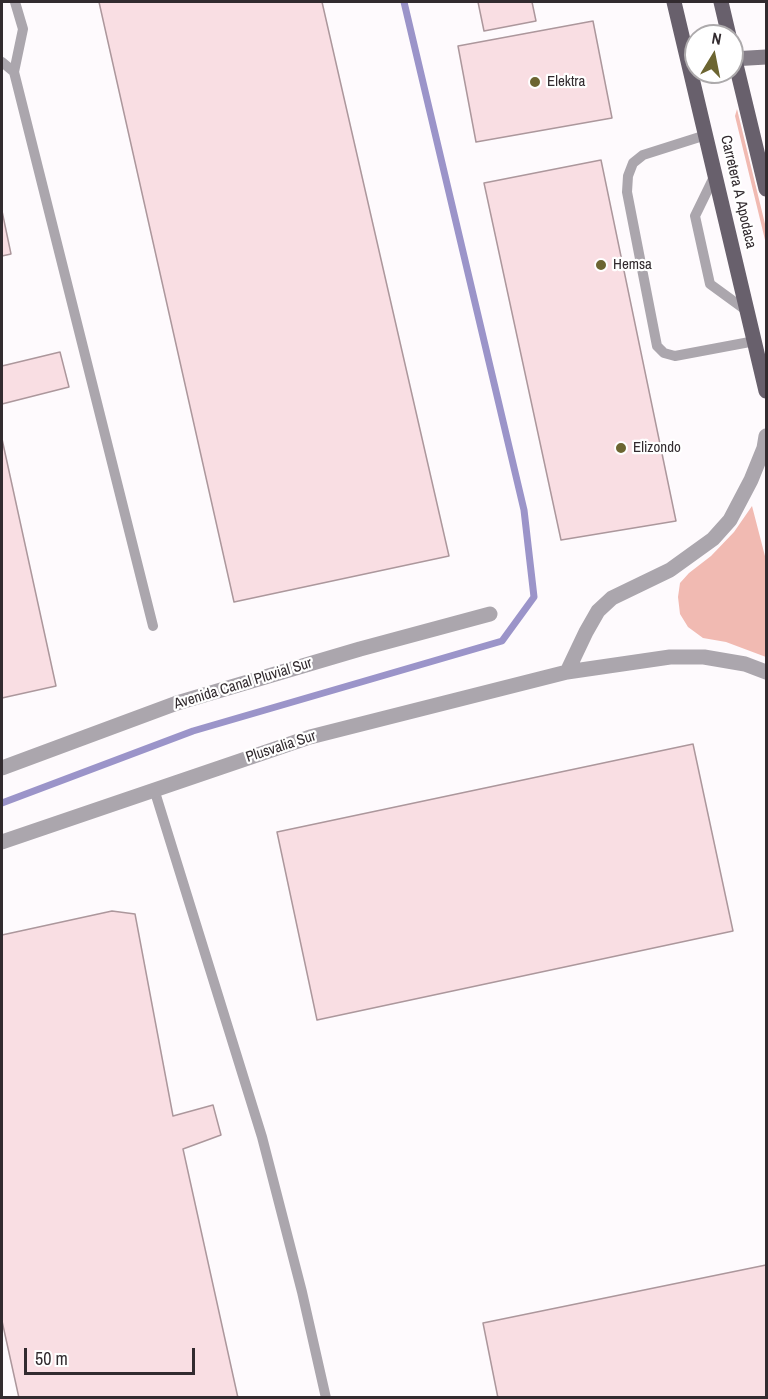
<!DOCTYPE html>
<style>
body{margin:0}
#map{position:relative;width:768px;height:1399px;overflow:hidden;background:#fefafd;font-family:"Archivo Narrow",sans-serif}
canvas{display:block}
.frame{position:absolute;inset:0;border:3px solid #322b2f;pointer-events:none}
.north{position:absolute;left:684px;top:24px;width:60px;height:60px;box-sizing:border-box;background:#fff;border:2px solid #adaaac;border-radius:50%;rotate:10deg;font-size:16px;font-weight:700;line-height:24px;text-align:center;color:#322b2f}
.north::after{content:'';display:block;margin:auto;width:21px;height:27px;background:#6c6531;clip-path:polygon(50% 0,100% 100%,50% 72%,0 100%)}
.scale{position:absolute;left:24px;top:1348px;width:171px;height:27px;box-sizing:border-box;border:3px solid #322b2f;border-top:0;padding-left:8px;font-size:18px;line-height:21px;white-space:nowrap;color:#322b2f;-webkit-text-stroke:4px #fff;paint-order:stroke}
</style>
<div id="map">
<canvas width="768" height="1399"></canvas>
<div class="frame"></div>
<div class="north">N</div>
<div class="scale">50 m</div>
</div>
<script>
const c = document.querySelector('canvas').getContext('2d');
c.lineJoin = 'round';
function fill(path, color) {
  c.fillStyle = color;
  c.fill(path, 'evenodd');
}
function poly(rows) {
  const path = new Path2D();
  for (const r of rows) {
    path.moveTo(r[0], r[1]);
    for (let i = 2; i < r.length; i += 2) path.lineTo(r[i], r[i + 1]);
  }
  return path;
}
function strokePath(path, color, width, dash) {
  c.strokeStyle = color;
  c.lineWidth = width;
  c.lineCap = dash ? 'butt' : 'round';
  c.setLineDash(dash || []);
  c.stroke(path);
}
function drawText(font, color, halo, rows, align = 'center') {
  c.font = font + ' "Archivo Narrow",sans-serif';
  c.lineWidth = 4.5;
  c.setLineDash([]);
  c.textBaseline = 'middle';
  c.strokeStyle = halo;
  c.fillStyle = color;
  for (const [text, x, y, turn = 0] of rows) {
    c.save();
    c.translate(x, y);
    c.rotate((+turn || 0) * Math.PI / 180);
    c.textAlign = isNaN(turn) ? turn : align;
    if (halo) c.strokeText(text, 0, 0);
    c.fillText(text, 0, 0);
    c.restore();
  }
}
const green = poly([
 [737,109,766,228,766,244,735,116],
 [752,506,766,560,766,657,726,642,703,638,688,627,680,614,678,597,680,583,689,573,711,556,734,532]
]);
const stream = poly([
 [2,803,193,731,502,641,534,597,524,510,404,2]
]);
const building = poly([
 [99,2,322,2,449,556,234,602,99,2],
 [478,2,532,2,536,21,484,31,478,2],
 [593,21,612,118,476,142,458,46,593,21],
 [601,160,676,521,561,540,484,183,601,160],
 [2,211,11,254,2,256,2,211],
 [60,352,69,387,2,404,2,366,60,352],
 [2,439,56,686,2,698,2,439],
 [693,744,733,931,317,1020,277,832,693,744],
 [112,911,135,914,173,1116,213,1105,221,1135,183,1149,238,1398,19,1398,2,1321,2,935,112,911],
 [766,1265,766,1398,498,1398,483,1323,766,1265]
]);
const service = poly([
 [15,2,23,29,14,72,153,626],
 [2,62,14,72],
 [706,135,643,155,633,163,628,176,627,192,657,346,664,353,675,356,755,341],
 [715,175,695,216,710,284,747,311],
 [154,789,262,1137,302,1292,326,1398]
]);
const minor = poly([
 [567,672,586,632,598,611,612,598,670,570,713,539,730,520,751,480,764,448,766,436],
 [2,768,177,703,360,649,490,614],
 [2,842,310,737,567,672,670,657,704,657,745,664,766,672]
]);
const secondary = poly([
 [732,59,766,57]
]);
const primary = poly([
 [674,2,766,391],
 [721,2,729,36],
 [732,48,766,189]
]);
const markers = [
 [535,82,6,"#6c6531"],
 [601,265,6,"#6c6531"],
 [621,448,6,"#6c6531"]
];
const poiNames = [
 ["Elektra",547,82],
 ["Hemsa",613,265],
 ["Elizondo",633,448]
];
const streetNames = [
 ["Carretera A Apodaca",738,192,77],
 ["Avenida Canal Pluvial Sur",243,684,-17],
 ["Plusvalia Sur",281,747,-18]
];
fill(green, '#f1bab2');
strokePath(stream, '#9b94c9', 7);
fill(building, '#f9dee3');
strokePath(building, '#ac979c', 1.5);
strokePath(service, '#aba6ad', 10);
strokePath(minor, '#aba6ad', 15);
strokePath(secondary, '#847d87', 15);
strokePath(primary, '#68606c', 15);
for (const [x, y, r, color] of markers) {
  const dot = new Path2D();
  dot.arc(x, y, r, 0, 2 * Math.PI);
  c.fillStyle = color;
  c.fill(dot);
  strokePath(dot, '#fff', 2);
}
drawText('15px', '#322b2f', '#fff', poiNames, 'left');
drawText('15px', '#322b2f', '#fff', streetNames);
</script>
